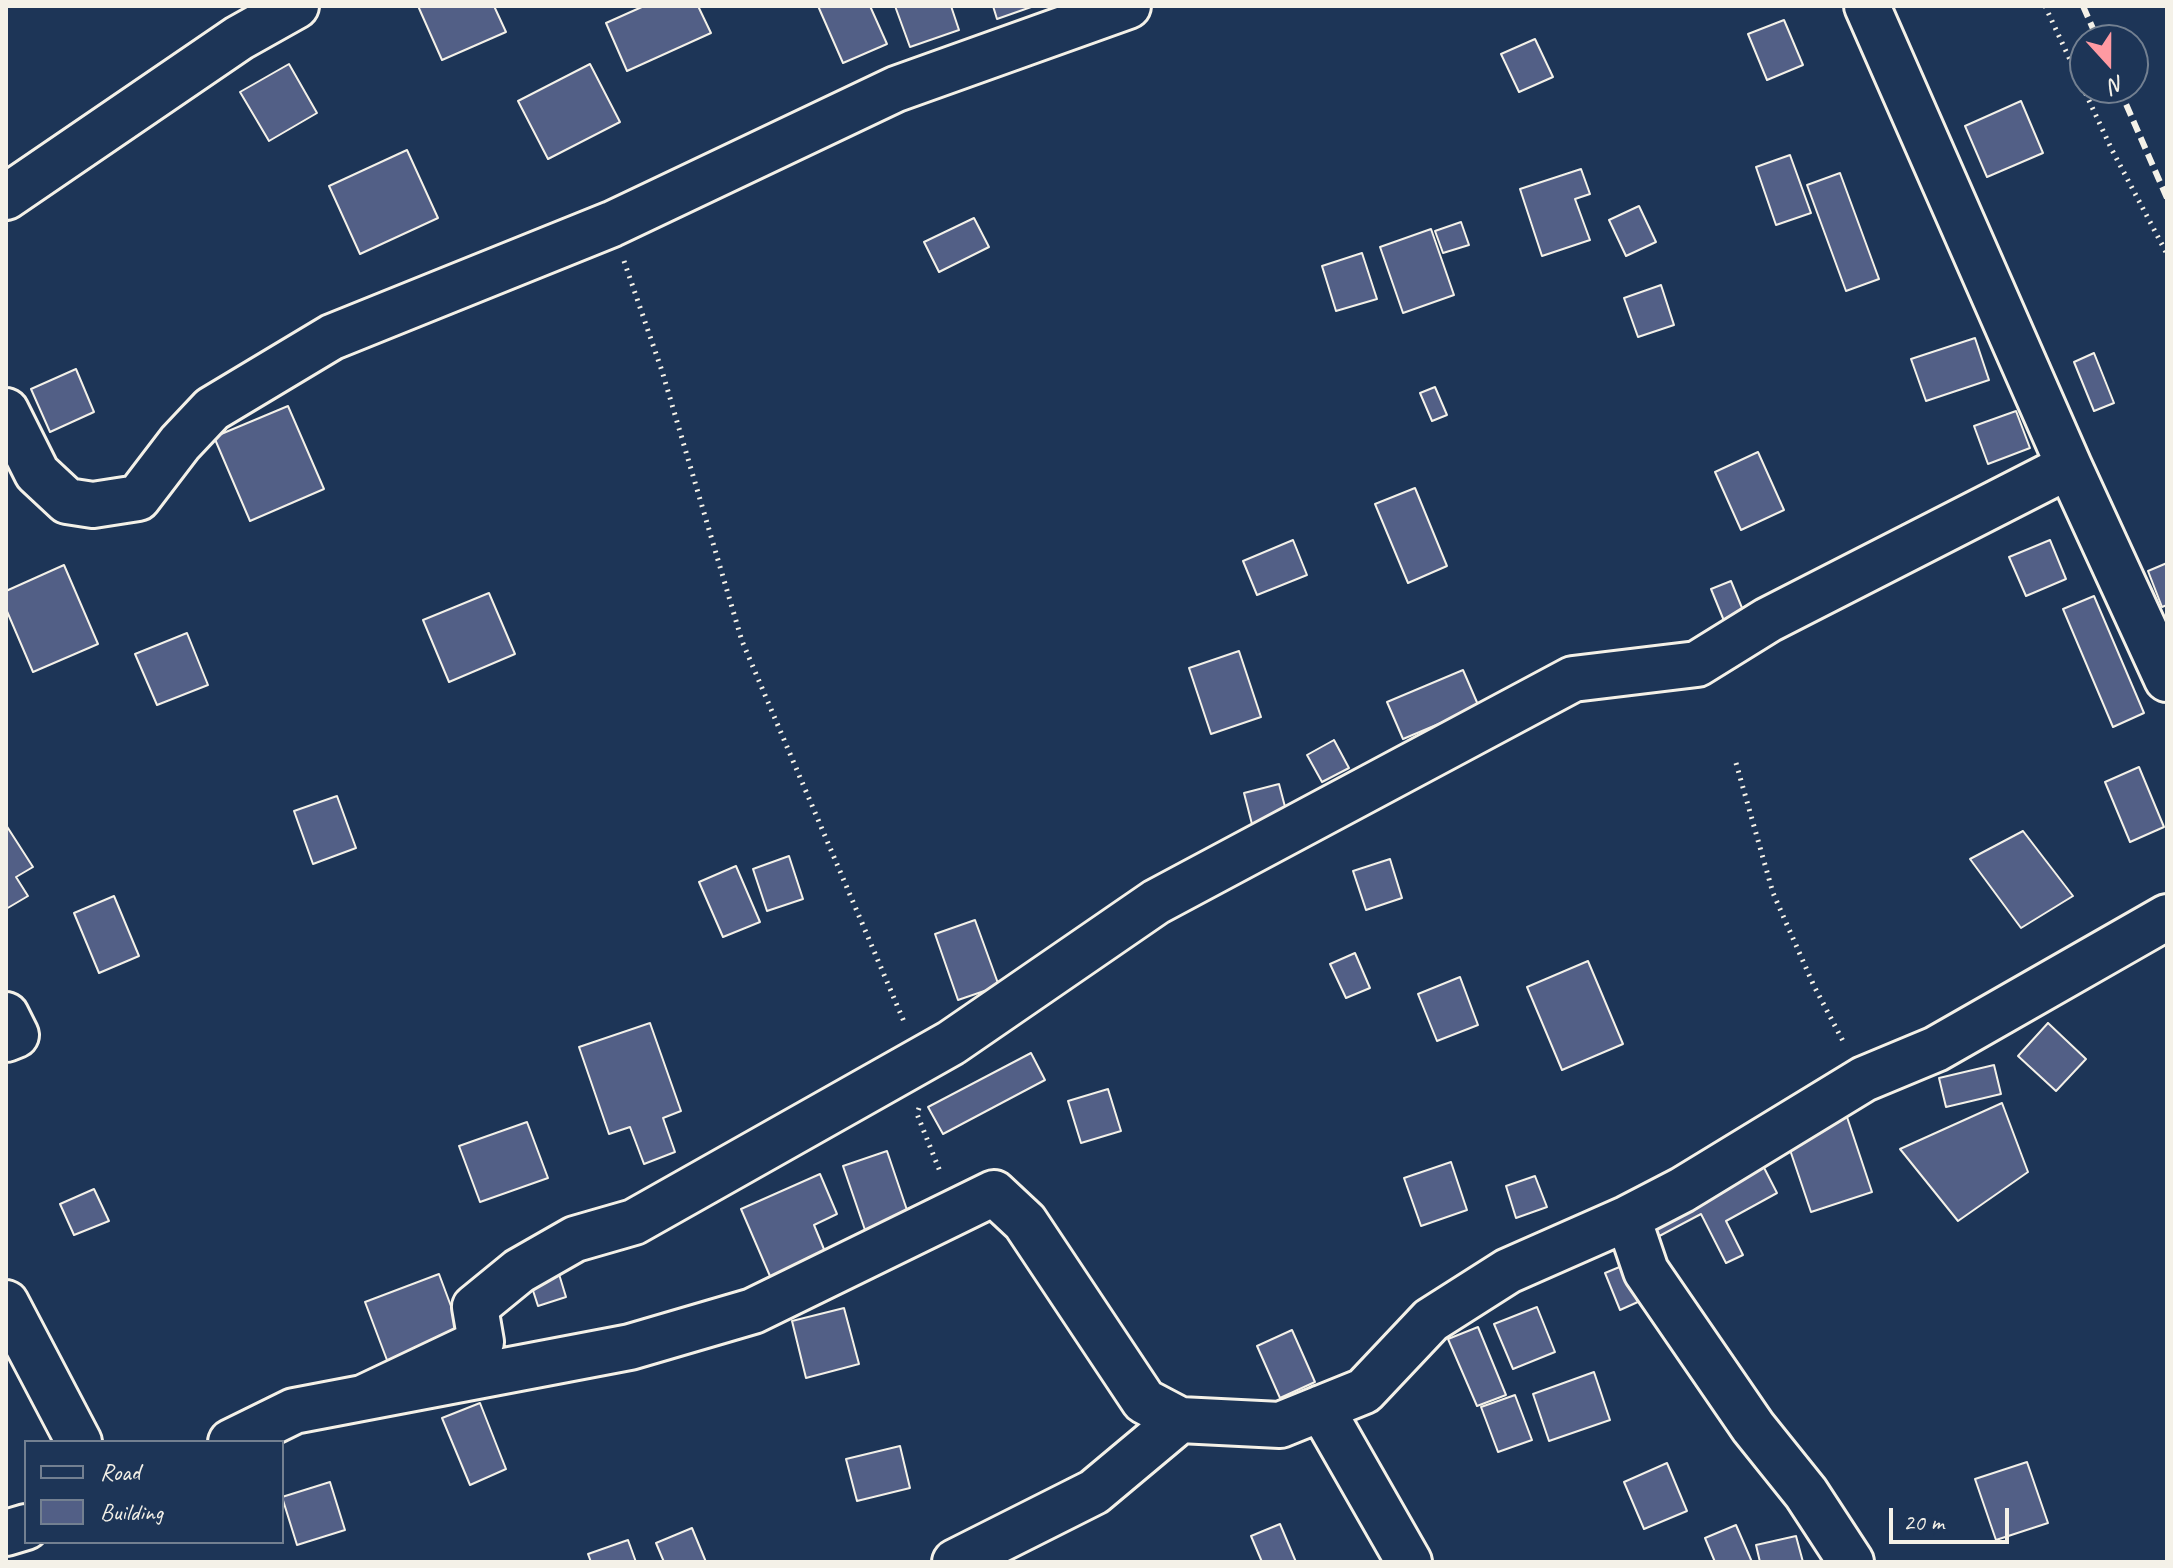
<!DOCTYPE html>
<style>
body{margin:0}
#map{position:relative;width:2173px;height:1568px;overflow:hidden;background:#1d3557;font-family:Caveat,sans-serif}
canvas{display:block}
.frame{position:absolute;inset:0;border:8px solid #f4f1e8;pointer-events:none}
.legend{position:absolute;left:24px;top:1440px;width:260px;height:104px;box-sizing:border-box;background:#1d3557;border:2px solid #738091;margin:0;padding:10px 14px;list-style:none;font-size:24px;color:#f4f1e8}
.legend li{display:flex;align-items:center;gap:16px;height:40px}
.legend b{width:40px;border:2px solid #738091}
.north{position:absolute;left:2069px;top:24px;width:80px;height:80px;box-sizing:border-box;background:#1d3557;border:2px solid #738091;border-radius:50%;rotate:159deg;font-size:22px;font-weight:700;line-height:32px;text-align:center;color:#f4f1e8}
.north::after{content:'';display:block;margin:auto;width:28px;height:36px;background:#ff9aa2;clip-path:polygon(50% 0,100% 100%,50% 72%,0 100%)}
.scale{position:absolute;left:1889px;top:1508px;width:120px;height:36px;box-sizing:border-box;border:4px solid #f4f1e8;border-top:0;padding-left:10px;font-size:24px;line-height:28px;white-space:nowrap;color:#f4f1e8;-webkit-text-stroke:6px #1d3557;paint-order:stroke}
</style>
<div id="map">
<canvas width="2173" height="1568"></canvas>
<div class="frame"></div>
<ul class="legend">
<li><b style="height:10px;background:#1d3557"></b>Road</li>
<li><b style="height:22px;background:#525f86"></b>Building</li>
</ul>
<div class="north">N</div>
<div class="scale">20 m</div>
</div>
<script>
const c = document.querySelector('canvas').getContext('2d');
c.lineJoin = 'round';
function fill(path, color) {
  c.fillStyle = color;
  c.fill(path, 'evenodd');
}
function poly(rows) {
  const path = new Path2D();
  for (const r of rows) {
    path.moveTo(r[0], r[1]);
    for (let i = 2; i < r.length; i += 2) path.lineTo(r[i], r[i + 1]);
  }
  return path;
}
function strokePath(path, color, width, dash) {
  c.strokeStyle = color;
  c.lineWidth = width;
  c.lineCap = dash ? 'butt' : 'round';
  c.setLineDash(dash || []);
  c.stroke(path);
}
const building = poly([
 [418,6,494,6,506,32,442,60,418,6],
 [644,6,698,6,711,33,627,71,606,23,644,6],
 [818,6,870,6,887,44,843,63,818,6],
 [895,6,951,6,959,30,910,47,895,6],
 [993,6,1034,6,997,19,993,6],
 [1784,20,1803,65,1767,80,1748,34,1784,20],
 [1535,39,1553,77,1519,92,1501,54,1535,39],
 [289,64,317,113,269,141,240,92,289,64],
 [590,64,620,122,548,159,518,101,590,64],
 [2021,101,2043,153,1987,177,1965,126,2021,101],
 [407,150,438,218,360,254,329,186,407,150],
 [1790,155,1811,213,1776,225,1756,167,1790,155],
 [1581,169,1590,194,1575,199,1590,240,1542,256,1520,189,1581,169],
 [1840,173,1879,279,1846,291,1807,185,1840,173],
 [1639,206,1656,242,1626,256,1609,220,1639,206],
 [974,218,989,247,939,272,924,242,974,218],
 [1461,222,1469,245,1443,253,1435,231,1461,222],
 [1431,229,1454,295,1403,313,1380,247,1431,229],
 [1362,253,1377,299,1336,311,1322,266,1362,253],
 [1661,285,1674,325,1638,337,1624,298,1661,285],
 [1975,338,1989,380,1926,401,1911,359,1975,338],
 [2094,353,2114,403,2094,411,2074,362,2094,353],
 [76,369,94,412,50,432,31,389,76,369],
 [1435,387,1447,415,1432,421,1420,393,1435,387],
 [288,406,324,489,250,521,214,437,288,406],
 [2016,411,2030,448,1988,464,1974,426,2016,411],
 [1758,452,1784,510,1741,530,1715,472,1758,452],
 [1415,488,1447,566,1408,583,1375,504,1415,488],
 [1293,540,1307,575,1257,595,1243,561,1293,540],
 [2050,540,2066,579,2026,596,2009,557,2050,540],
 [2167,563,2167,605,2162,607,2148,571,2167,563],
 [64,565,98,644,33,672,6,609,6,591,64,565],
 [1731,581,1749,625,1729,633,1711,589,1731,581],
 [489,593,515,654,449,682,423,620,489,593],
 [2094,596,2144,713,2113,727,2063,609,2094,596],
 [187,633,208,685,157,705,135,654,187,633],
 [1239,651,1261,717,1211,734,1189,668,1239,651],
 [1463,670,1479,707,1403,739,1387,702,1463,670],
 [1334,740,1349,768,1322,782,1307,755,1334,740],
 [2139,767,2164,827,2130,842,2105,782,2139,767],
 [1279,784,1289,822,1254,832,1244,793,1279,784],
 [337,796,356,848,313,864,294,811,337,796],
 [6,825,33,867,16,877,28,896,6,909,6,825],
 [2023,831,2073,896,2021,928,1970,859,2023,831],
 [789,856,803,899,767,911,753,869,789,856],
 [1390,859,1402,898,1366,910,1353,871,1390,859],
 [736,866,760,922,723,937,699,882,736,866],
 [114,896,139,956,99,973,74,913,114,896],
 [975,920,999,986,958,1000,935,934,975,920],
 [1355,953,1370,988,1346,998,1330,964,1355,953],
 [1588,961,1623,1044,1562,1070,1527,987,1588,961],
 [1460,977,1478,1025,1437,1041,1418,994,1460,977],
 [650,1023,681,1111,663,1118,675,1152,644,1164,630,1127,609,1134,579,1047,650,1023],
 [2048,1023,2086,1059,2056,1091,2018,1056,2048,1023],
 [1031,1053,1045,1080,943,1134,928,1107,1031,1053],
 [1994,1065,2001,1094,1946,1107,1939,1078,1994,1065],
 [1108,1089,1121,1131,1081,1143,1068,1101,1108,1089],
 [1842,1102,1872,1192,1811,1212,1787,1141,1842,1102],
 [2002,1103,2028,1172,1958,1221,1900,1149,2002,1103],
 [527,1122,548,1178,480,1202,459,1146,527,1122],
 [887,1151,909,1216,865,1230,843,1166,887,1151],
 [1757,1154,1777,1193,1726,1221,1743,1255,1726,1263,1701,1214,1648,1242,1635,1218,1757,1154],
 [1451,1162,1467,1210,1421,1226,1404,1178,1451,1162],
 [820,1174,837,1214,814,1225,828,1259,773,1283,741,1209,820,1174],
 [1535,1176,1547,1207,1516,1218,1506,1186,1535,1176],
 [94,1189,109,1221,74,1235,60,1204,94,1189],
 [555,1261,566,1297,538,1306,526,1269,555,1261],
 [1634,1261,1649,1297,1620,1310,1605,1273,1634,1261],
 [439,1274,464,1341,390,1368,365,1302,439,1274],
 [1537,1307,1555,1352,1513,1369,1494,1324,1537,1307],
 [844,1308,859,1364,806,1378,792,1321,844,1308],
 [1478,1327,1506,1395,1477,1406,1448,1339,1478,1327],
 [1292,1330,1315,1382,1280,1398,1257,1346,1292,1330],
 [1594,1372,1610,1420,1549,1441,1533,1394,1594,1372],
 [1515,1395,1532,1440,1498,1452,1481,1407,1515,1395],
 [480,1403,506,1469,470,1485,442,1418,480,1403],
 [900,1446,910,1488,857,1501,846,1459,900,1446],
 [2027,1462,2048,1523,1996,1540,1975,1479,2027,1462],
 [1667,1463,1687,1511,1644,1529,1624,1482,1667,1463],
 [330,1482,345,1530,297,1545,282,1497,330,1482],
 [1280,1524,1296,1562,1262,1562,1251,1536,1280,1524],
 [1736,1525,1752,1562,1715,1562,1705,1538,1736,1525],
 [692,1528,706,1562,664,1562,656,1543,692,1528],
 [1796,1536,1803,1562,1760,1562,1756,1545,1796,1536],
 [628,1540,636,1562,591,1562,588,1554,628,1540]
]);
const path = poly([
 [2045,6,2112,150,2167,254],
 [624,261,662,371,742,641,905,1024],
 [1736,763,1773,893,1814,986,1844,1043],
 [919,1108,917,1114,941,1174]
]);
const minor = poly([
 [1867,6,2069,466,2167,679],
 [6,197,239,38,296,6],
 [6,411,37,473,67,501,93,505,138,498,180,443,212,409,332,337,612,224,896,89,1128,6],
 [6,1015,16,1035,6,1039],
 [6,1303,79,1442],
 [365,1397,481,1342,475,1307,519,1271,575,1239,634,1222,951,1043,1156,902,1573,679,1697,664,1768,620,2069,466],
 [1321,1408,1409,1562],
 [231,1442,294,1411,630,1347,753,1311,994,1193,1025,1222,1144,1401,1180,1420],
 [6,1533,26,1527],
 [955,1562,1094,1492,1180,1420,1280,1425,1364,1391,1431,1320,1508,1271,1628,1218],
 [1851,1562,1806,1493,1753,1427,1646,1271,1628,1218,1682,1190,1864,1079,1936,1049,2167,917]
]);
const rail = poly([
 [2083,6,2098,40],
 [2119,88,2167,198]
]);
fill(building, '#525f86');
strokePath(building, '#f4f1e8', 2);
strokePath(minor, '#f4f1e8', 50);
strokePath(path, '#f4f1e8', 5, [2, 6]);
strokePath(minor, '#1d3557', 44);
strokePath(rail, '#f4f1e8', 6, [12, 6]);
</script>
